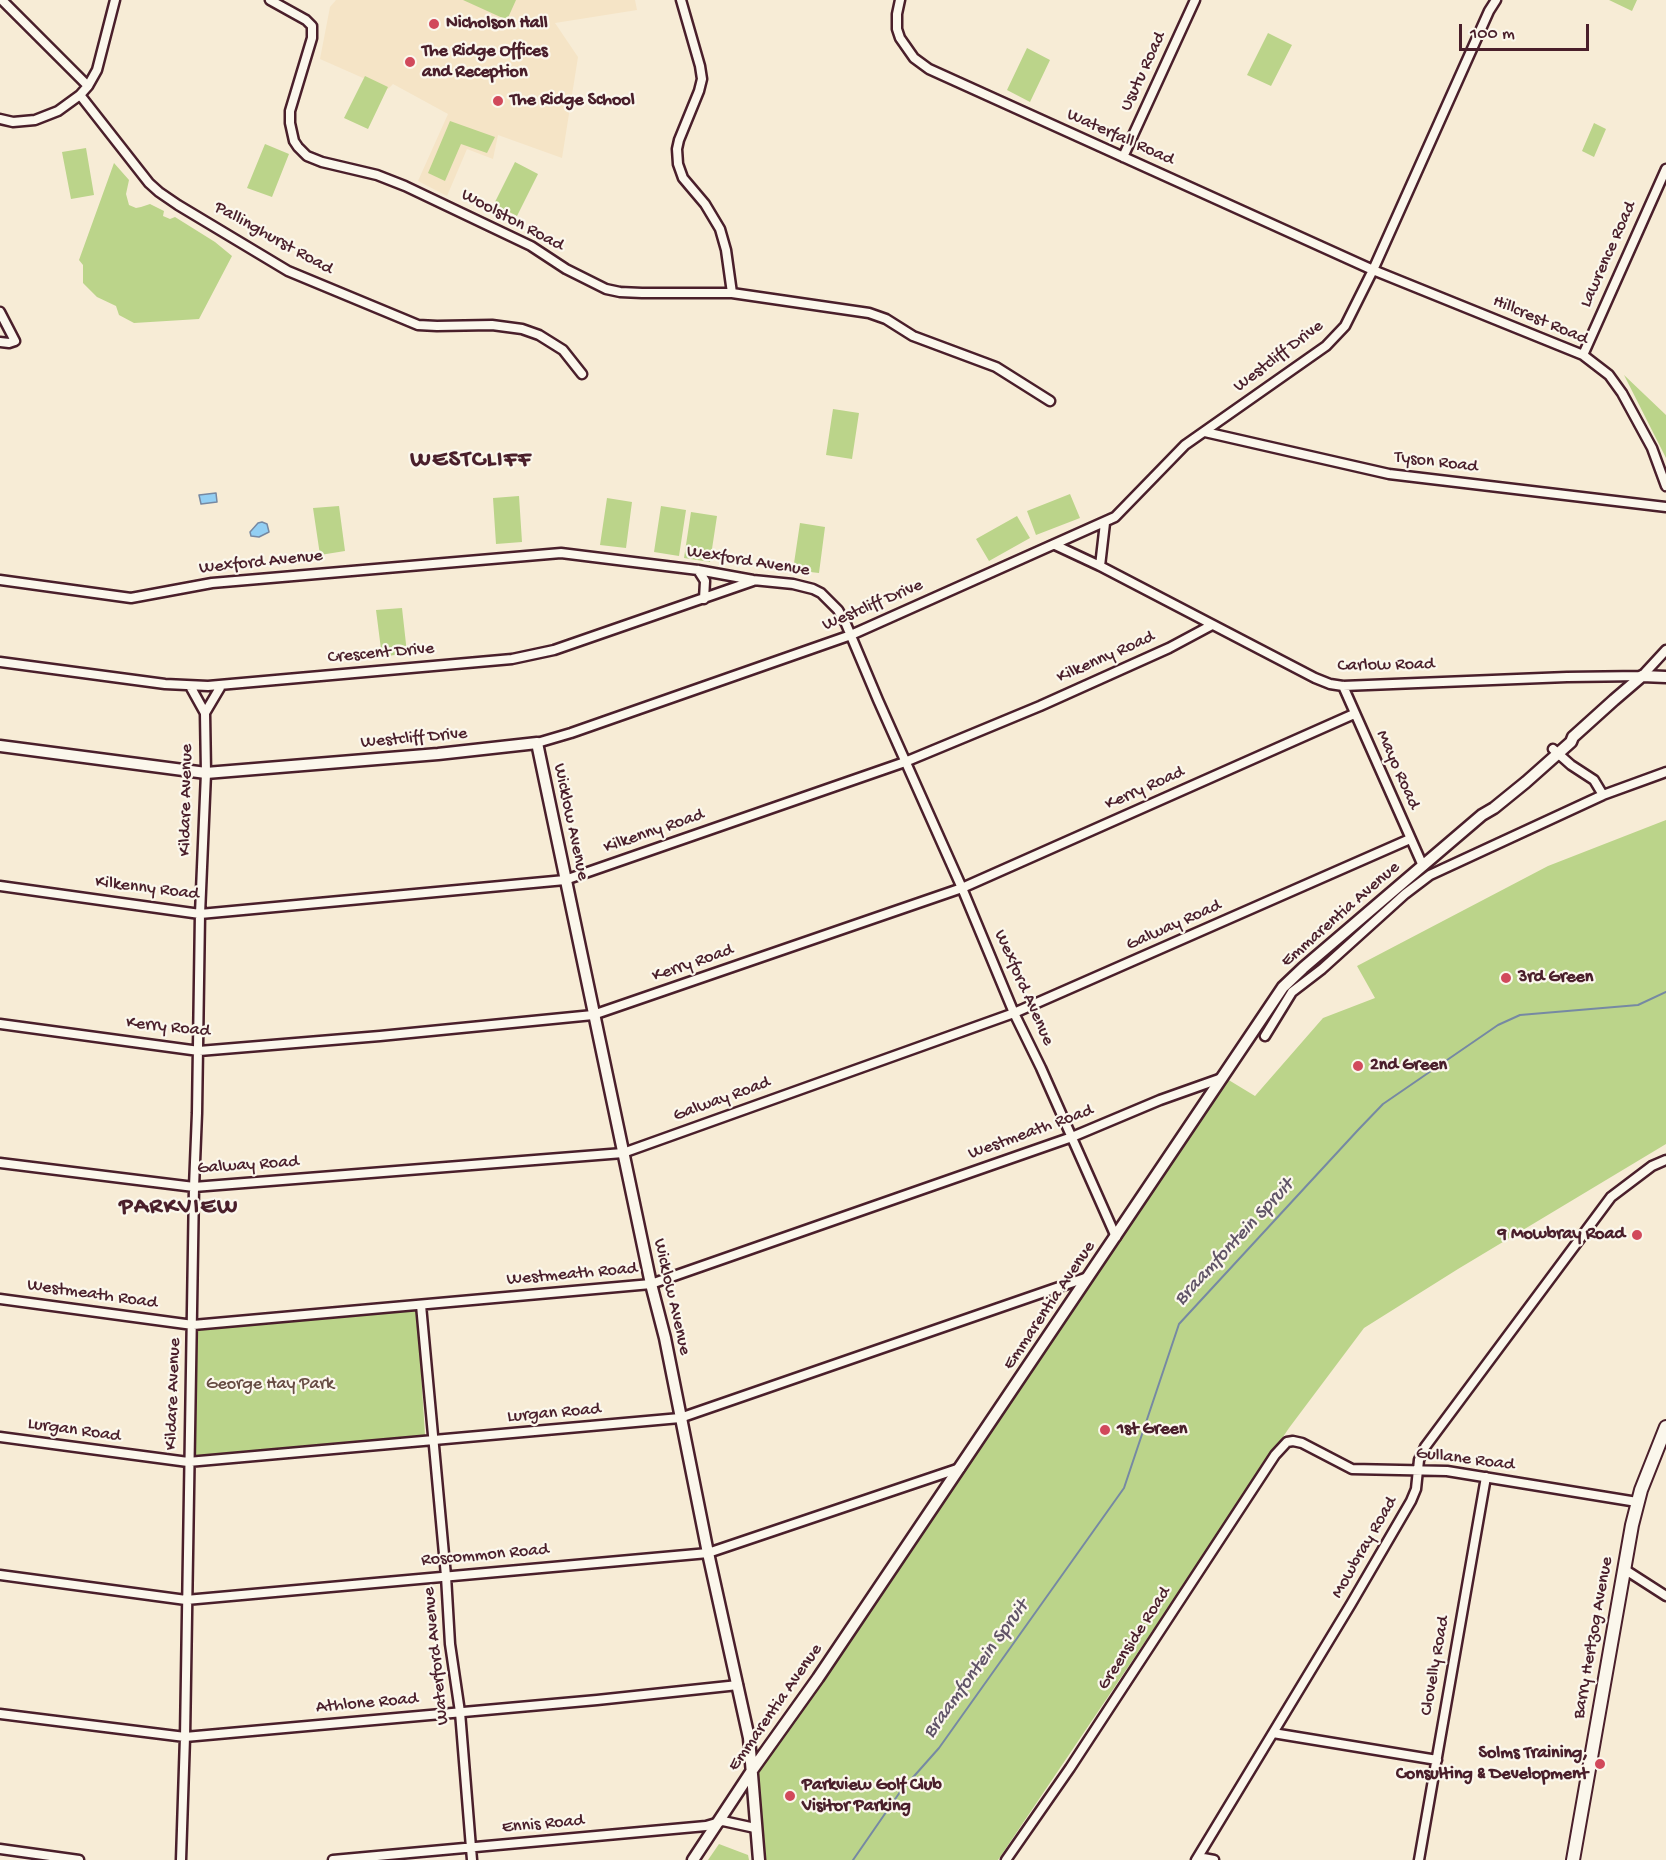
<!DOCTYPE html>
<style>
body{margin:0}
#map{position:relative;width:1666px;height:1860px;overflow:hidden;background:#f7ecd6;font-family:"Gochi Hand",sans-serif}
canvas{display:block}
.scale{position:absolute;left:1459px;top:24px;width:130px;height:27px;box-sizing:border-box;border:3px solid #4a1f2b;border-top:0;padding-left:8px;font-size:18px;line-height:21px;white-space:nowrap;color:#4a1f2b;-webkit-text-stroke:4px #fbf7ec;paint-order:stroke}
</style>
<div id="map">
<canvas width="1666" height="1860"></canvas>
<div class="scale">100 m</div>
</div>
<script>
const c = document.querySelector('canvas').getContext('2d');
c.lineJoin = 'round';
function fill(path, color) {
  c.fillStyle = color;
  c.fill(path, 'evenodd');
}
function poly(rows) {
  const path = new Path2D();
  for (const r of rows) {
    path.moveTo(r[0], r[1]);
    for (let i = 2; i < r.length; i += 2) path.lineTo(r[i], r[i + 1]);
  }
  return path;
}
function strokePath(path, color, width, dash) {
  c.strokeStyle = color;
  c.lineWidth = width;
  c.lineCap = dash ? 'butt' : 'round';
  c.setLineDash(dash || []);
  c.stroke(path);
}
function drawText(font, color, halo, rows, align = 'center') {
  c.font = font + ' "Gochi Hand",sans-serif';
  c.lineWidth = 4.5;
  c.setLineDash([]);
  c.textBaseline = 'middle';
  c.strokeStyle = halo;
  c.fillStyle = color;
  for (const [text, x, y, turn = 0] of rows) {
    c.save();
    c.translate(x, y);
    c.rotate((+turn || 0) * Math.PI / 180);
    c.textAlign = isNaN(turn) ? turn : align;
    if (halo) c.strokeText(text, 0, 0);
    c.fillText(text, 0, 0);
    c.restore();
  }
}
const built = poly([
 [336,0,635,0,637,10,555,23,578,57,562,158,498,135,493,159,467,149,447,196,418,181,448,114,393,84,388,89,320,59,330,7]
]);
const green = poly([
 [463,0,516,0,507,20],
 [1609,0,1637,0,1632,11],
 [1268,33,1292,45,1271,86,1247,75],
 [1027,48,1050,60,1030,102,1007,90],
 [365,76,388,87,368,129,344,118],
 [450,121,495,137,487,153,461,144,445,181,428,173],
 [1594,123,1606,129,1594,157,1582,151],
 [265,144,289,154,272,197,247,188],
 [86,148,94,195,71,199,62,152],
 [515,162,538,174,517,216,494,204],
 [114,163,129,180,126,194,129,205,136,208,141,207,150,204,164,211,163,216,170,219,175,217,215,242,232,256,199,319,134,323,119,315,116,306,97,297,83,283,83,265,79,260],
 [1624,375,1666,415,1666,458],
 [833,409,859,413,852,459,826,455],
 [1070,494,1080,518,1036,535,1027,511],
 [519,496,522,542,496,544,493,498],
 [607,498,632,502,626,548,600,545],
 [339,506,345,551,320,555,313,508],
 [661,506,686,510,679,556,654,552],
 [691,512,717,516,710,562,684,558],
 [1017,516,1030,538,989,561,976,539],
 [800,523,825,527,819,573,793,570],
 [402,608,407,653,382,657,376,610],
 [1666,820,1666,1144,1458,1269,1364,1328,1289,1428,998,1860,764,1860,753,1769,1116,1237,1227,1079,1255,1096,1323,1018,1375,998,1357,966,1548,866],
 [417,1307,425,1435,195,1457,194,1327],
 [719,1844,748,1855,749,1860,708,1860]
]);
const water = poly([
 [216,493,217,502,201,504,199,495,216,493],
 [262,522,267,524,269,532,259,537,251,536,250,532,258,523,262,522]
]);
const stream = poly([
 [853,1860,900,1792,939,1748,1124,1488,1179,1324,1358,1130,1383,1104,1498,1025,1520,1015,1638,1005,1666,992]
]);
const minor = poly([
 [2,0,88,86],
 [270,0,306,20,312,26,312,38,290,111,290,123,294,141,298,147,307,156,322,162,377,175,405,186,531,246,566,269,606,289,620,292,642,293,732,293,869,313,886,319,913,336,996,367,1050,401],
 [681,0,700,66,702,79,699,91,679,140,677,149,678,164,683,178,705,204,720,229,726,250,732,293],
 [900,0,897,14,897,29,900,38,914,58,929,69,1373,270,1583,355,1609,375,1622,393,1652,448,1666,486],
 [80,95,149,183,159,192,178,205,288,271,418,325,437,326,492,325,522,329,539,335,563,350,582,374],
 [0,119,13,122,35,120,58,111,80,95,88,86,97,70,115,0],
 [1123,157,1195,0],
 [0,312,15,341,9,343,0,342],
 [1583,355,1666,169],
 [1205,432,1389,474,1666,507],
 [1055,545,1100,566,1315,678,1330,684,1343,686,1567,677,1642,676,1666,650],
 [1100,566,1105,523],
 [698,570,705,581,704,599],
 [0,580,131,598,212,583,561,553,698,570,753,580,793,584,813,589,821,593,838,610,846,624,878,700,962,888,1014,1013,1041,1068,1116,1237],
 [0,662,165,684,208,686,512,659,554,650,753,581],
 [1343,686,1423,866],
 [205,713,221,686],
 [537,743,571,733,851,635,1115,517,1185,445,1326,346,1345,326,1373,270,1489,11,1496,0],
 [1553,749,1571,765,1594,780,1603,795],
 [0,886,200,914,565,880,905,762,1040,706,1169,648,1212,625],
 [0,1024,199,1051,380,1036,593,1015,962,888,1354,714],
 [1265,1036,1292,992,1322,969,1405,894,1430,875,1603,795,1666,772],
 [0,1163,194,1187,623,1153,1014,1013,1410,839],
 [0,1299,193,1325,651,1284,1072,1137,1160,1100,1222,1078],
 [421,1305,446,1576,450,1644,460,1712,472,1860],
 [0,1437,188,1462,680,1418,1088,1277],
 [1624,1569,1666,1596],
 [0,1575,186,1600,708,1553,960,1468],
 [0,1714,185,1737,597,1700,738,1685],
 [1273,1733,1437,1760],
 [0,1849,79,1860],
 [1198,1857,1214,1860],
 [181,1860,185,1737,194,1187,197,1113,200,914,206,773,205,713,190,686],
 [333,1860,706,1826,723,1821,755,1828],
 [1006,1860,1070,1768,1275,1455,1287,1442,1293,1441,1302,1443,1352,1469,1447,1471,1637,1502],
 [1196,1860,1351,1604,1411,1501,1416,1489,1419,1460,1425,1447,1611,1197,1652,1166,1666,1160],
 [1419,1860,1486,1477]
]);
const tertiary = poly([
 [0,746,206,773,438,754,537,743,651,1284,665,1338,708,1553,749,1738,759,1860],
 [693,1860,753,1769,818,1678,1283,987,1303,968,1482,815,1494,808,1526,782,1571,742,1573,737,1614,700,1642,676,1666,677]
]);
const secondary = poly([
 [1573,1860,1632,1525,1641,1490,1666,1427]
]);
const markers = [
 [434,24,6,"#d1495b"],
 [410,62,6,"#d1495b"],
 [498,101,6,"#d1495b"],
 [1506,978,6,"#d1495b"],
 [1358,1066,6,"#d1495b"],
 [1637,1235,6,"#d1495b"],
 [1105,1430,6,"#d1495b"],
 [1600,1764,6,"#d1495b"],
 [790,1796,6,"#d1495b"]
];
const poiNames = [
 ["Nicholson Hall",446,24],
 ["The Ridge Offices",422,52],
 ["and Reception",422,73],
 ["The Ridge School",510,101],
 ["3rd Green",1518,978],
 ["2nd Green",1370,1066],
 ["9 Mowbray Road",1625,1235,"right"],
 ["1st Green",1117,1430],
 ["Solms Training,",1588,1754,"right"],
 ["Consulting & Development",1588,1775,"right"],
 ["Parkview Golf Club",802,1786],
 ["Visitor Parking",802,1807]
];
const streetNames = [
 ["Usutu Road",1144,72,-65],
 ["Waterfall Road",1120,138,24],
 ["Woolston Road",512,221,28],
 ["Pallinghurst Road",273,239,29],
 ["Lawrence Road",1609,255,-66],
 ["Hillcrest Road",1540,321,23],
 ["Westcliff Drive",1279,357,-37],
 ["Tyson Road",1436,463,7],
 ["Wexford Avenue",748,562,9],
 ["Wexford Avenue",261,563,-6],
 ["Westcliff Drive",873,606,-23],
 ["Crescent Drive",381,654,-5],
 ["Kilkenny Road",1106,658,-24],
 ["Carlow Road",1386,666,-1],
 ["Westcliff Drive",414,739,-5],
 ["Mayo Road",1397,770,66],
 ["Kerry Road",1145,789,-24],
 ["Kildare Avenue",187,800,-89],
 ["Wicklow Avenue",570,822,78],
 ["Kilkenny Road",654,832,-19],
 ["Kilkenny Road",147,889,7],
 ["Emmarentia Avenue",1341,915,-41],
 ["Galway Road",1174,926,-24],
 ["Kerry Road",693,964,-19],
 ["Wexford Avenue",1023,988,66],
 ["Kerry Road",168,1028,6],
 ["Galway Road",722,1100,-20],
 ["Westmeath Road",1031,1133,-20],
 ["Galway Road",248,1166,-4],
 ["Westmeath Road",572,1275,-5],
 ["Westmeath Road",92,1295,8],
 ["Wicklow Avenue",671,1297,77],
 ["Emmarentia Avenue",1050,1306,-56],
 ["Kildare Avenue",174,1394,-88],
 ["Lurgan Road",554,1414,-5],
 ["Lurgan Road",74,1431,8],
 ["Gullane Road",1465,1460,7],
 ["Mowbray Road",1365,1548,-60],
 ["Roscommon Road",485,1556,-5],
 ["Barry Hertzog Avenue",1594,1638,-80],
 ["Greenside Road",1135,1639,-57],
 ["Waterford Avenue",437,1656,-96],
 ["Clovelly Road",1436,1666,-80],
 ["Athlone Road",367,1704,-5],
 ["Emmarentia Avenue",776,1708,-55],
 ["Ennis Road",543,1825,-5]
];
const parkNames = [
 ["George Hay Park",270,1385]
];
const waterNames = [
 ["Braamfontein Spruit",1235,1243,-47],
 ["Braamfontein Spruit",977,1670,-54]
];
const districtNames = [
 ["WESTCLIFF",471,461],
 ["PARKVIEW",179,1208]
];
fill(built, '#f5e4c6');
fill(green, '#bbd48a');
fill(water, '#93cff3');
strokePath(water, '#7689a3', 1.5);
strokePath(stream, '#7689a3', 2);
strokePath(minor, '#4a1f2b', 13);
strokePath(tertiary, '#4a1f2b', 15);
strokePath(secondary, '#4a1f2b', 16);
strokePath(minor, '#fbf7ec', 8);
strokePath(tertiary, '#fbf7ec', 10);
strokePath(secondary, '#fbf7ec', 12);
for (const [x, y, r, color] of markers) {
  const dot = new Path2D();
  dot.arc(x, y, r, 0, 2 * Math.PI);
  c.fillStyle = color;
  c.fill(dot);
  strokePath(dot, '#fbf7ec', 2);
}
drawText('bold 18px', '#4a1f2b', '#fbf7ec', poiNames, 'left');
drawText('18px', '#4a1f2b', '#fbf7ec', streetNames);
drawText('18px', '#664c43', '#fbf7ec', parkNames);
drawText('italic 20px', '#605467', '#fbf7ec', waterNames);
c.letterSpacing = '1.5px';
drawText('bold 24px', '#4a1f2b', '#fbf7ec', districtNames);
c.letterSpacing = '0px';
</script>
